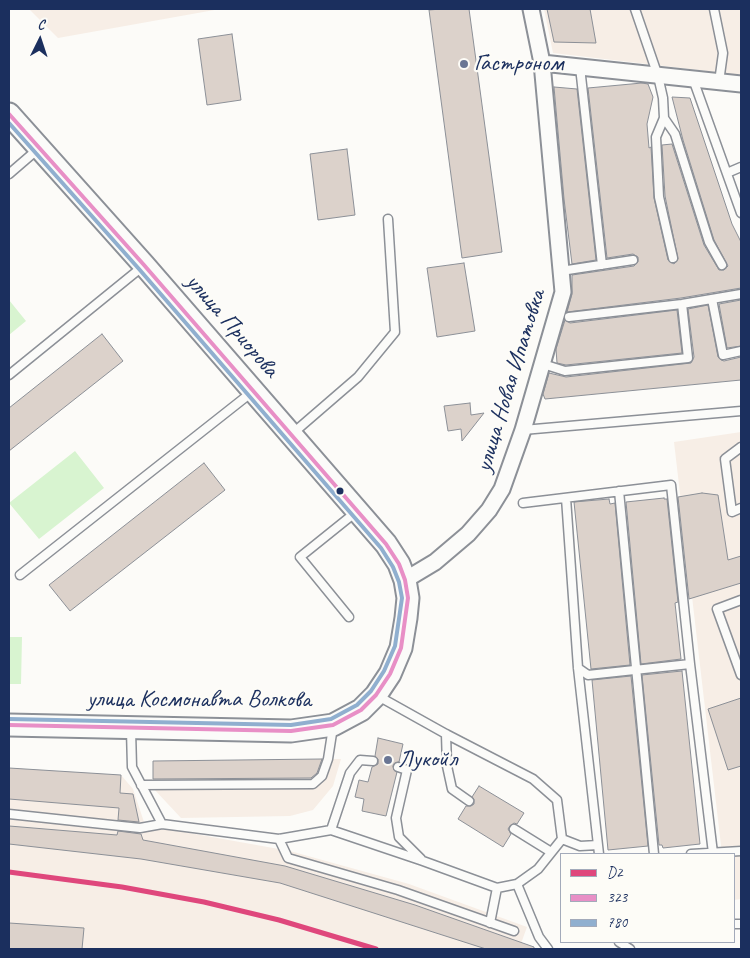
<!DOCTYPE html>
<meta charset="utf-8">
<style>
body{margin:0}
#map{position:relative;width:750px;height:958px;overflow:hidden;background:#fcfbf8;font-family:Caveat,sans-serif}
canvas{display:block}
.frame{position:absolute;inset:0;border:10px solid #1b2f5e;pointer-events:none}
.legend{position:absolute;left:560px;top:853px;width:175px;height:90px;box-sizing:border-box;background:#fdfcf7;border:1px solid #a3aaba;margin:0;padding:6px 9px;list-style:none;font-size:15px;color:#1b2f5e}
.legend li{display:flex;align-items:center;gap:10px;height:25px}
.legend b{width:25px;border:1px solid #a3aaba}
.north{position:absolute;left:15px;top:15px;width:50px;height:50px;-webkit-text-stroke:4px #fdfcf7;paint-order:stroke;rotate:4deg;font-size:14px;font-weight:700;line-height:20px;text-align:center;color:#1b2f5e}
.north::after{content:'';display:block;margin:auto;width:18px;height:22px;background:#1b2f5e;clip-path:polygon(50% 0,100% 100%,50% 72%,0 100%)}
</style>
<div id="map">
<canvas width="750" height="958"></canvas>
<div class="frame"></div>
<ul class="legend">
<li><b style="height:6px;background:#df477c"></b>D2</li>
<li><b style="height:6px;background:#e88fc6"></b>323</li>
<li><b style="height:6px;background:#90afcf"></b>780</li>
</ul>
<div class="north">С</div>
</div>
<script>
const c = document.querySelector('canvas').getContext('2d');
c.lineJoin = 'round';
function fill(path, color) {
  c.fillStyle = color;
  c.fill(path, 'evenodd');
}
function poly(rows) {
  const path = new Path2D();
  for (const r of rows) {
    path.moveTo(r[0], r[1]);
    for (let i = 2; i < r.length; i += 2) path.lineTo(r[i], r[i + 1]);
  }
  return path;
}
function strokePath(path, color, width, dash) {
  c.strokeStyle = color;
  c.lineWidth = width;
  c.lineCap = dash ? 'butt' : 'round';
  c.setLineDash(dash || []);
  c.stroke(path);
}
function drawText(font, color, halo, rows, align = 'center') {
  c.font = font + ' Caveat,sans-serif';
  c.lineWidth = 4.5;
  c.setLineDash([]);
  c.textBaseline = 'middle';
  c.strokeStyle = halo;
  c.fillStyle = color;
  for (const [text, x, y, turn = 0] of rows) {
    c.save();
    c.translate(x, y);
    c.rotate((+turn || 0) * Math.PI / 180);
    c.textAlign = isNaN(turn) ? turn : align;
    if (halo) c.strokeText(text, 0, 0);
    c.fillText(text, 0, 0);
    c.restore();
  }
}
const built = poly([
 [29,9,220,9,58,38],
 [544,9,741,9,741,75,553,53],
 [741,432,741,899,734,900,734,854,722,854,674,442],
 [341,759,333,786,313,810,290,816,181,818,153,788,153,761],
 [9,768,121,775,133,789,145,825,290,851,409,884,527,927,519,949,9,949]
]);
const green = poly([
 [9,300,26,321,9,335],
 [75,451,104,488,39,539,9,503],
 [9,637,22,637,21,684,9,684]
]);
const building = poly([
 [441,9,469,9,502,252,462,258,429,10,441,9],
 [547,9,590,9,596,43,554,42,547,9],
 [232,34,241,100,207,105,198,39,232,34],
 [642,83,648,84,653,97,647,124,649,148,651,147,654,198,668,260,674,264,678,259,665,196,662,145,672,144,704,245,719,270,724,270,728,266,714,240,683,140,672,97,690,98,732,224,741,242,741,288,681,298,567,312,572,294,572,275,634,266,638,262,638,257,633,254,607,258,588,88,642,83],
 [554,87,577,89,596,260,572,264,564,199,554,87],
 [347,149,355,215,318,220,310,154,347,149],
 [464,263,475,331,437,337,427,268,464,263],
 [741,300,741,346,727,348,719,304,741,300],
 [708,305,718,357,721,360,724,361,741,357,741,380,545,399,543,394,549,373,566,377,691,363,694,357,688,309,708,305],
 [677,310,682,353,566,365,557,363,556,349,565,320,570,323,677,310],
 [102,334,123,361,9,451,9,408,102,334],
 [470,403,471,415,484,413,462,441,461,429,448,431,444,406,470,403],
 [204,463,225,490,70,611,49,585,204,463],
 [702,493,718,495,728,560,741,556,741,583,689,599,678,497,702,493],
 [664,498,664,499,667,499,678,602,675,603,681,659,641,664,626,502,664,498],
 [609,499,610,504,615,503,630,665,591,669,574,502,609,499],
 [682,671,700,844,663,848,662,845,659,845,642,675,682,671],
 [631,676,648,846,608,850,592,680,631,676],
 [741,698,741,766,728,770,708,709,741,698],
 [378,738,403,744,399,762,395,763,393,766,394,770,397,772,386,816,362,811,364,799,355,797,359,780,368,782,372,767,378,764,378,759,375,756,378,738],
 [322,759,317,773,311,778,153,779,153,761,322,759],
 [9,768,121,775,120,793,133,794,139,822,118,820,119,808,9,799,9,768],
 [479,786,524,813,517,824,514,823,510,826,508,829,511,834,503,847,458,819,466,806,471,806,474,804,474,799,472,797,479,786],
 [9,826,117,835,118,831,141,834,143,840,285,866,415,905,534,947,534,949,486,949,280,883,141,859,9,844,9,826],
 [9,923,84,928,82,949,9,949,9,923]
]);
const lane = poly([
 [635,9,658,76,663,98,664,118,656,137,659,197,673,258],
 [714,9,723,53,719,82],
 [580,67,602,265],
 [693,79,741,213],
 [664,118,675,134,709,242,722,265],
 [727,173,741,167],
 [9,174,38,149],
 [561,271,633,260],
 [712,299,723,355,741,351],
 [569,317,682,304,741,294],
 [543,364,565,371,688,358,682,304],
 [9,375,142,267],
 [523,430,741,411],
 [292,434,358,377,395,332,388,219],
 [741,447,725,459,732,512,741,508],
 [619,491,654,854],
 [566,498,578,668,599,854],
 [523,503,671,485,690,664,713,853],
 [20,575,252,392],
 [741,600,717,609,741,675],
 [349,617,300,557,356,512],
 [578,668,588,675,690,664],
 [131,730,132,767,162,824,279,839,331,830,423,861,497,888,517,884,538,869,562,839,557,800,533,779,446,734,378,696],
 [446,734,447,766,452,789,469,801],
 [398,767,407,770,396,818,399,837,421,859],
 [141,785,313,784,322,776,328,759,333,727],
 [9,814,140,828,162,824],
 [514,829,551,852],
 [331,830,350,773,360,760,373,761],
 [279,839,288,858,398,890,514,931],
 [562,839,580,846,598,845],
 [691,854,741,851],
 [517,884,539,937,548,949],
 [490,923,497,888],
 [734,924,741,924],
 [619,942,630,949]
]);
const street = poly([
 [542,63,741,84],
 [405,580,435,562,468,534,489,510,502,489,523,430,563,292,542,63,531,9]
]);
const secondary = poly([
 [9,114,144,265,386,544,399,564,405,580,408,598,406,618,401,648,390,674,376,695,361,710,333,725,291,731,9,725]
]);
const bus1 = poly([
 [9,114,144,265,386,544,399,564,405,580,408,598,401,648,390,674,376,695,361,710,333,725,291,731,9,725]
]);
const bus2 = poly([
 [9,123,139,269,381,548,393,567,399,582,402,598,395,646,384,671,371,691,357,705,331,719,291,725,9,719]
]);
const rail1 = poly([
 [9,872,122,887,204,902,279,920,376,949]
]);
const markers = [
 [464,64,5,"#6a7694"],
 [340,491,4.5,"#1b2f5e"],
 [388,760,5,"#6a7694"]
];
const poiNames = [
 ["Гастроном",474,64],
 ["Лукойл",398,760]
];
const streetNames = [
 ["улица Приорова",232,326,49],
 ["улица Новая Ипатовка",511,381,-73],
 ["улица Космонавта Волкова",199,700]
];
fill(built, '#f7eee6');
fill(green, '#d8f4d0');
fill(building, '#dcd2cb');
strokePath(building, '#8c9097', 1);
strokePath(lane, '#8c9097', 11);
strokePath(street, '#8c9097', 19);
strokePath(secondary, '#8c9097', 25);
strokePath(lane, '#fbfbf9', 8);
strokePath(street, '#fbfbf9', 15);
strokePath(secondary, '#fbfbf9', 21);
strokePath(bus1, '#e88fc6', 4);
strokePath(bus2, '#90afcf', 4);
strokePath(rail1, '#df477c', 5);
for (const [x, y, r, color] of markers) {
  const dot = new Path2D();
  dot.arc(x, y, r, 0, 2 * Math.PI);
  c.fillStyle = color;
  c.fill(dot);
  strokePath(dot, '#fdfcf7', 2);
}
drawText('24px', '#1b2f5e', '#fdfcf7', poiNames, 'left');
drawText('24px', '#1b2f5e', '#fdfcf7', streetNames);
</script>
